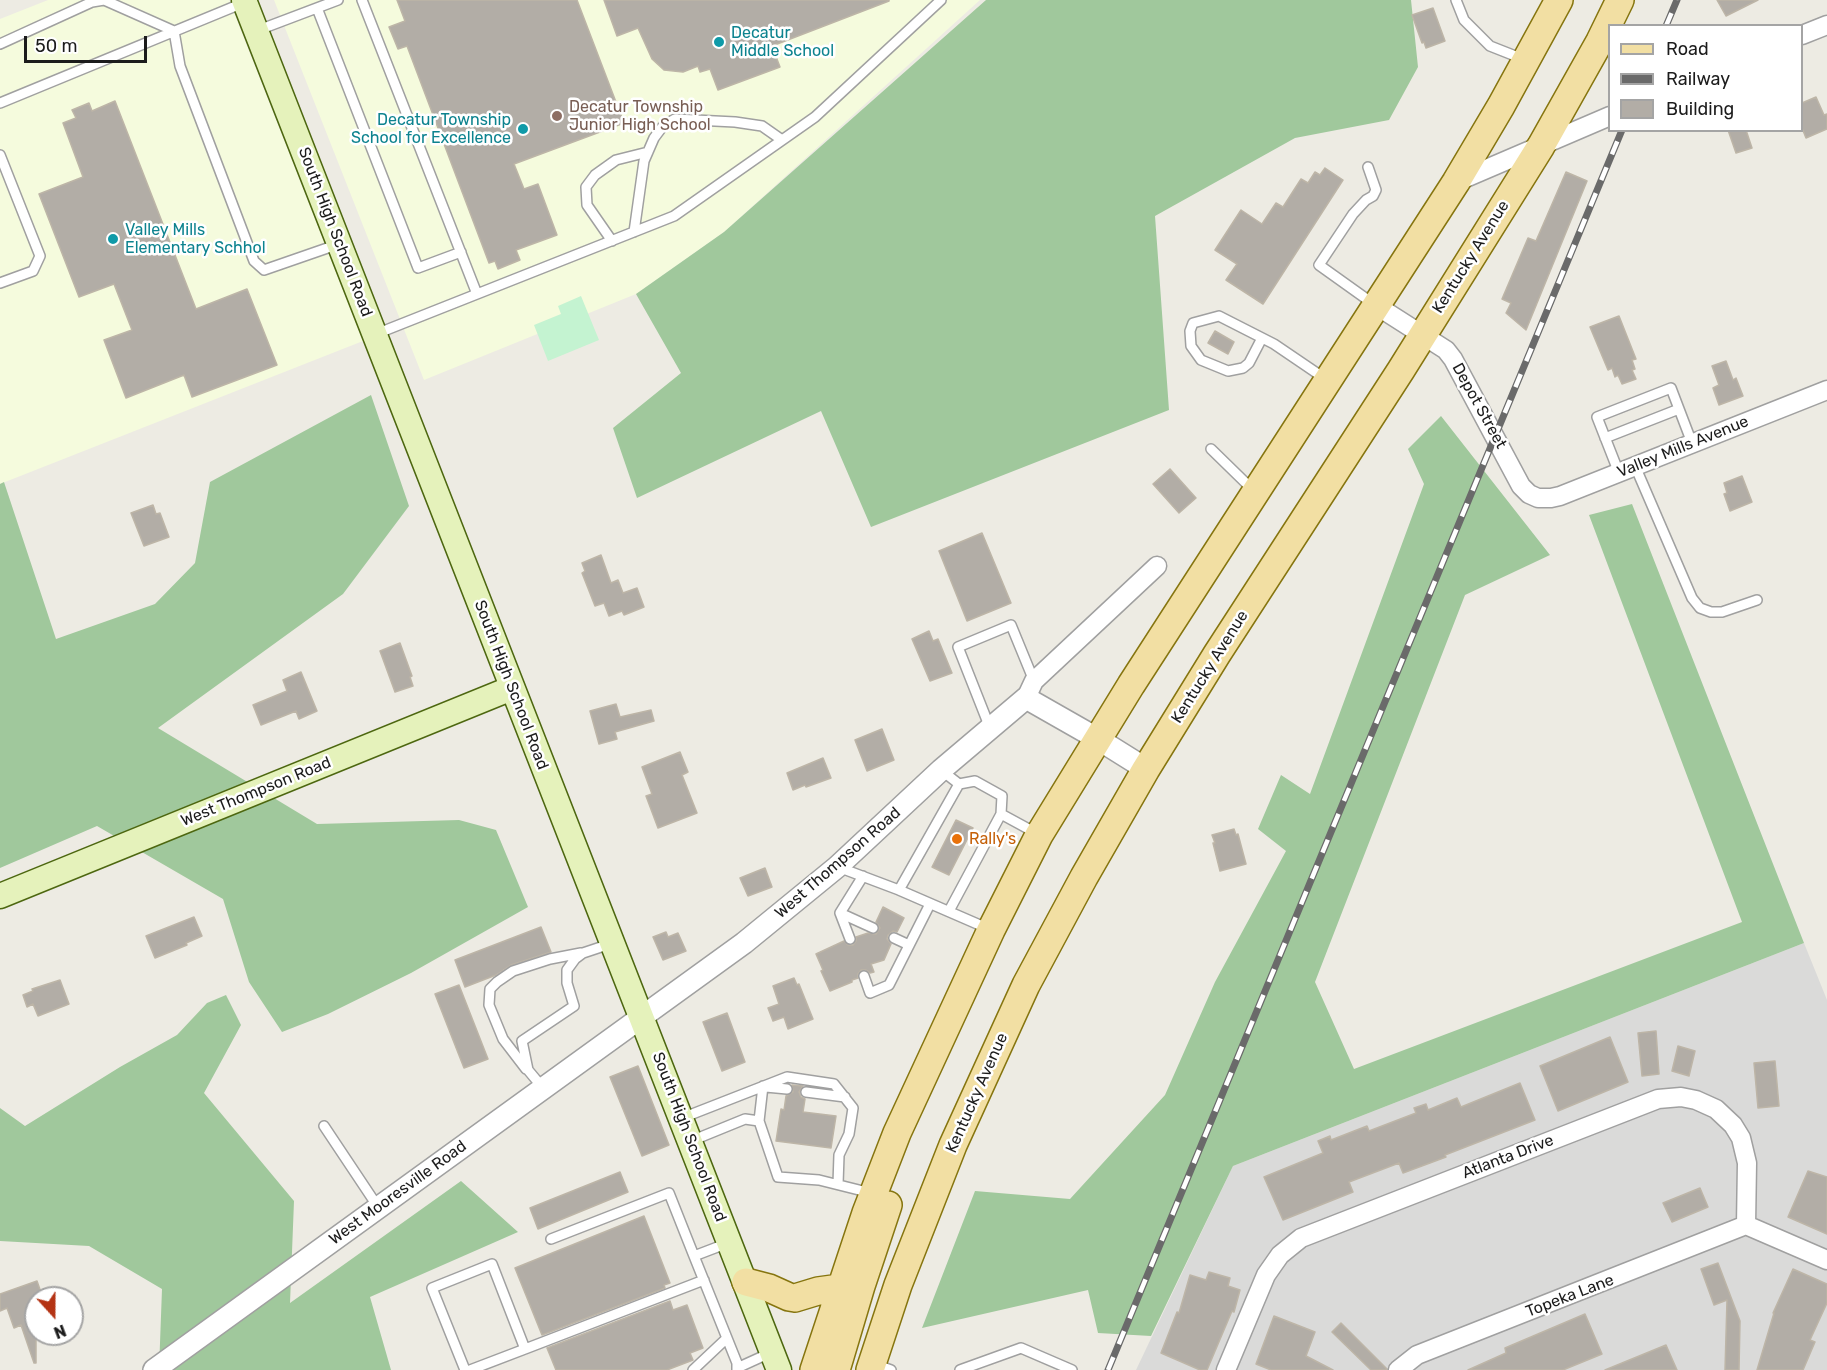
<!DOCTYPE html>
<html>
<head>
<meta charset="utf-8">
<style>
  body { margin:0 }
  #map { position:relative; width:1827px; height:1370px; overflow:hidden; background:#edebe3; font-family:Rubik,sans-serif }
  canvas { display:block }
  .legend { position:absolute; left:1608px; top:24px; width:195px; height:108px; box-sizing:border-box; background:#fff; border:2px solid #a4a4a4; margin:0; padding:8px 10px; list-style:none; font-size:18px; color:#1c1c1c }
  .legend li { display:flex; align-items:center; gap:12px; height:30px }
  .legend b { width:30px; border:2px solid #a4a4a4 }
  .north { position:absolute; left:24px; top:1286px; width:60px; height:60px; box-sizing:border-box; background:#fff; border:2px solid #a4a4a4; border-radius:50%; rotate:159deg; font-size:16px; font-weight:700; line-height:24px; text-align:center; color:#1c1c1c }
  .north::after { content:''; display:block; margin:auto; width:21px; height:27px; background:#b43314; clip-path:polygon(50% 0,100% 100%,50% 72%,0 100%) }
  .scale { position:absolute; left:24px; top:36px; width:123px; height:27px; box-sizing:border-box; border:3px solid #1c1c1c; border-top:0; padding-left:8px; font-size:18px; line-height:21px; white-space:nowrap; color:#1c1c1c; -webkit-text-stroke:4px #fff; paint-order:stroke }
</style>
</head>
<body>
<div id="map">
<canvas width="1827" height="1370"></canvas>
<ul class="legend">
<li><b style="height:8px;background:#f2dfa3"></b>Road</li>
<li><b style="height:8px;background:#6a6a6a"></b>Railway</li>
<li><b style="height:16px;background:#b2ada6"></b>Building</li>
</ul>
<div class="north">N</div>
<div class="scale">50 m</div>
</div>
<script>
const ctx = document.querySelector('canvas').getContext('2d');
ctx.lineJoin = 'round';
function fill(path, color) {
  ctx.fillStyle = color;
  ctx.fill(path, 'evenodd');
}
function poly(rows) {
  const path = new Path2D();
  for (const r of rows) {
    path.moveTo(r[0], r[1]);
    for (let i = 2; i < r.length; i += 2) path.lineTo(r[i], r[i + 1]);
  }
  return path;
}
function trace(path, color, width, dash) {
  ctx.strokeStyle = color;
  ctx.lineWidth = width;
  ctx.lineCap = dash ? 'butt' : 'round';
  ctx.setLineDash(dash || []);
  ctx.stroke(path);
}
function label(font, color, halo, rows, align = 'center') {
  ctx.font = font + ' Rubik,sans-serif';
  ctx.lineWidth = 5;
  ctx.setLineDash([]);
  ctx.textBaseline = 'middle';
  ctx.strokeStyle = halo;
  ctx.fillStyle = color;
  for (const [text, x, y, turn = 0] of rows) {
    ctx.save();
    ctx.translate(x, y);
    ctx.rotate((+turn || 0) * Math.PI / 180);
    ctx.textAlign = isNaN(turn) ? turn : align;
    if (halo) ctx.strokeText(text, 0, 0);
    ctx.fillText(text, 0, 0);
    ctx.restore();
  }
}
const residential = poly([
  [1804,943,1827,1000,1827,1370,1136,1370,1233,1166]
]);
const education = poly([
  [48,0,229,0,363,341,0,484,0,19],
  [274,0,980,0,724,232,636,294,424,380]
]);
const forest = poly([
  [986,0,1411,0,1418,67,1389,120,1295,138,1155,216,1169,410,871,527,821,411,637,498,613,428,681,373,636,294,724,232],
  [371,395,409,506,343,594,158,728,317,824,459,820,496,830,528,907,411,973,328,1014,282,1032,249,982,223,899,97,826,0,868,0,484,4,482,56,639,155,604,195,563,210,482],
  [1441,416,1550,555,1465,595,1315,982,1354,1069,1742,922,1589,515,1632,504,1804,943,1233,1166,1151,1336,1098,1333,1088,1290,922,1328,975,1191,1070,1199,1165,1095,1215,982,1286,851,1258,829,1281,775,1310,794,1424,484,1408,449],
  [226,995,241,1025,204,1093,294,1201,290,1303,461,1181,518,1232,370,1297,391,1370,159,1370,162,1289,89,1246,0,1241,0,1108,25,1126,120,1067,177,1035,207,1003]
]);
const park = poly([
  [581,296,599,340,548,361,534,325,561,314,558,306]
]);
const building = poly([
  [397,0,577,0,624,123,514,164,524,189,538,184,557,235,516,250,520,260,498,269,495,261,489,263,407,46,398,49,389,27,405,21,397,0],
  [604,0,889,0,889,1,772,46,780,67,718,90,710,69,700,72,698,66,683,72,664,70,652,59,638,28,617,36,604,0],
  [1717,0,1758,0,1726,16,1717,0],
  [1433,8,1445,41,1426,48,1424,42,1422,43,1412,15,1433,8],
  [1816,97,1824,115,1827,114,1827,129,1806,138,1802,128,1802,103,1816,97],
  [115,101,196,309,247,289,277,365,192,397,184,375,126,398,104,340,132,330,114,284,79,297,39,194,83,177,63,123,76,118,72,110,89,103,92,111,115,101],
  [1728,130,1746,130,1752,148,1736,153,1728,130],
  [1325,168,1343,180,1263,304,1226,280,1237,264,1215,250,1241,210,1262,224,1276,203,1283,207,1301,179,1308,183,1315,172,1320,175,1325,168],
  [1566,172,1587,181,1526,330,1506,313,1511,303,1502,299,1528,238,1536,241,1566,172],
  [1619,316,1636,359,1632,360,1635,369,1632,370,1636,379,1622,384,1618,375,1615,377,1612,368,1608,370,1590,327,1619,316],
  [1215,331,1234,342,1228,354,1208,343,1215,331],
  [1726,361,1733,380,1736,378,1743,396,1719,405,1713,388,1719,385,1712,366,1726,361],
  [1170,469,1196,498,1179,513,1153,484,1170,469],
  [1742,476,1752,502,1730,511,1724,494,1727,493,1724,483,1742,476],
  [153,505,156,514,160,513,169,537,144,546,131,513,153,505],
  [982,533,1011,603,967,621,939,551,982,533],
  [601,555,611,583,618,580,623,593,637,588,644,607,624,615,622,611,609,616,604,603,595,606,582,573,585,571,582,563,601,555],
  [929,631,933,641,938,639,952,673,930,681,912,639,929,631],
  [400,643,412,676,410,677,413,686,395,692,380,651,400,643],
  [301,672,317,711,299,719,296,711,261,725,253,705,287,691,283,680,301,672],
  [616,704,620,717,651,710,654,721,615,732,617,739,599,744,590,711,616,704],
  [882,729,894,760,867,771,855,740,882,729],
  [680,752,688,772,682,775,697,813,658,828,646,796,652,794,642,767,680,752],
  [823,758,831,778,806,787,805,785,793,790,787,773,823,758],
  [956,820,973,828,949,875,932,867,956,820],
  [1234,829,1236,835,1238,834,1246,864,1220,871,1213,843,1215,843,1212,835,1234,829],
  [765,868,772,887,748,896,740,878,765,868],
  [883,907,904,918,897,932,893,931,888,935,887,939,891,944,884,960,871,964,874,972,870,973,866,970,861,970,858,974,858,978,852,980,852,982,830,991,821,971,823,970,816,954,844,941,848,945,853,945,856,941,856,937,868,933,876,934,880,928,876,922,883,907],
  [194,917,202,936,186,943,187,945,155,958,146,936,194,917],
  [541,927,551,952,511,965,496,975,465,987,455,960,541,927],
  [666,932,668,937,678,933,686,951,663,960,653,937,666,932],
  [794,978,797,985,799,984,813,1019,788,1029,784,1017,773,1021,768,1008,779,1004,773,986,794,978],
  [60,980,69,1004,38,1016,33,1004,27,1007,23,995,33,991,32,989,60,980],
  [459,985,488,1059,464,1068,435,994,459,985],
  [727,1013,745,1062,722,1071,703,1022,727,1013],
  [1656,1031,1659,1074,1642,1076,1638,1033,1656,1031],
  [1610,1037,1628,1082,1558,1111,1540,1066,1610,1037],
  [1678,1046,1695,1051,1689,1076,1672,1071,1678,1046],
  [1775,1061,1779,1106,1758,1108,1754,1063,1775,1061],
  [638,1066,669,1145,642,1156,610,1077,638,1066],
  [1520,1083,1535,1120,1445,1155,1446,1157,1403,1173,1399,1163,1349,1182,1353,1192,1283,1220,1264,1177,1323,1153,1318,1141,1330,1136,1331,1140,1367,1126,1369,1131,1416,1113,1414,1108,1426,1104,1428,1110,1457,1098,1461,1107,1520,1083],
  [792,1085,803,1086,799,1092,801,1097,805,1099,803,1112,836,1116,831,1148,776,1141,781,1109,784,1110,786,1096,793,1092,792,1085],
  [1808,1171,1827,1177,1827,1234,1788,1217,1808,1171],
  [620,1172,628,1192,538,1229,530,1208,620,1172],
  [1700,1188,1708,1207,1672,1222,1663,1203,1700,1188],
  [644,1216,670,1283,664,1285,665,1288,542,1335,515,1268,644,1216],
  [1718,1263,1740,1321,1739,1370,1725,1370,1727,1300,1714,1305,1701,1269,1718,1263],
  [1793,1269,1827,1284,1827,1303,1810,1340,1815,1342,1803,1370,1757,1370,1774,1313,1773,1313,1793,1269],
  [1209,1272,1230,1278,1228,1286,1240,1290,1234,1312,1232,1311,1207,1370,1200,1370,1161,1353,1177,1312,1179,1313,1190,1275,1206,1280,1209,1272],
  [37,1281,43,1298,36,1298,36,1363,34,1363,21,1325,14,1328,7,1308,0,1311,0,1294,37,1281],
  [670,1301,673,1310,687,1305,703,1348,690,1353,693,1360,667,1370,556,1370,547,1348,670,1301],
  [1585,1314,1602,1354,1563,1370,1468,1370,1506,1353,1505,1348,1585,1314],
  [1274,1316,1315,1332,1306,1356,1333,1370,1271,1370,1256,1364,1274,1316],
  [1341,1323,1387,1369,1387,1370,1371,1370,1332,1332,1341,1323],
  [1666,1345,1677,1370,1605,1370,1666,1345]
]);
const service = poly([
  [362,0,477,294],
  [1456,0,1464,20,1490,46,1523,59],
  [317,8,418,268,461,252],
  [174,31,180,66,254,261,264,270,339,244],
  [256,31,338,0],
  [0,44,92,2,104,0,174,31],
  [0,103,243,3],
  [0,155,40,256,33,271,0,283],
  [1368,167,1376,190,1373,196,1366,200,1353,214,1319,265,1375,305],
  [634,232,644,161,654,138,663,126,675,119,735,122,762,126,782,140],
  [612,241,587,205,586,187,595,175,616,160,648,152],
  [376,334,674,216,815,117,941,0],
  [1262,338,1249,363,1243,368,1228,371,1201,360,1191,346,1190,331,1193,323,1219,316,1274,344,1327,380],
  [1605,438,1679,409],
  [1211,449,1254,491],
  [1635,466,1692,598,1700,608,1711,612,1722,612,1757,600],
  [1619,473,1597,417,1671,388,1692,443],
  [990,728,958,647,1011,625,1034,681],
  [941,770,959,784,975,781,1002,796,1001,814,949,911],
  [1001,814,1036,833],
  [838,867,899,890,989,929],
  [899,890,959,784],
  [840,913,873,928],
  [894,938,909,945],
  [850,939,840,913,863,876],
  [864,976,870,993,889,985,930,904],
  [526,1069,503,1039,489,1005,490,989,497,982,513,971,550,959,581,953],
  [763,1086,759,1121,778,1177,819,1180,871,1193],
  [766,1087,787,1089],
  [543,1088,528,1070,522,1041,574,1006,567,983,567,970,575,959,583,953,610,944],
  [806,1092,845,1097],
  [682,1118,787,1077,834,1084,853,1108,849,1134,839,1155,838,1184],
  [324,1126,378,1207],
  [691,1141,745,1119,759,1121],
  [551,1239,669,1193,694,1256],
  [728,1243,694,1256,737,1363,737,1370],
  [874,1364,891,1370],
  [737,1368,770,1353],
  [465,1370,432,1288,492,1264,525,1349,704,1280],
  [470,1370,525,1349],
  [693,1370,727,1338],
  [960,1370,1021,1348,1072,1370]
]);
const minor = poly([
  [1802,35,1827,25],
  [1456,182,1610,116],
  [1377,306,1446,350,1453,359,1521,486,1529,494,1538,498,1551,498,1560,496,1827,390],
  [1026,698,1034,681,1157,566],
  [1746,1225,1827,1260],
  [1226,1370,1266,1275,1280,1255,1301,1238,1658,1099,1681,1097,1696,1100,1716,1109,1733,1125,1741,1138,1747,1163,1746,1225],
  [1398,1370,1417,1355,1746,1225]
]);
const tertiary = poly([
  [154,1370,744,943,837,867,941,770,1026,698,1098,739,1146,769]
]);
const secondary = poly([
  [244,0,779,1370],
  [0,896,512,688]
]);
const primary = poly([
  [746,1282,769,1288,789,1297,795,1298,818,1291,840,1288],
  [814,1370,866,1213,897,1133,991,930,1039,835,1131,685,1456,182,1501,106,1559,0],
  [836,1370,861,1286,888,1205],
  [870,1370,898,1285,953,1145,1026,985,1084,877,1146,769,1217,654,1401,370,1541,146,1600,41,1620,0]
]);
const rail = poly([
  [1666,26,1677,0],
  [1108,1370,1622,130]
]);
const markers = [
  [719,42,6,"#0f9aa8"],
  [557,116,6,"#8d6e63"],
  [523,129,6,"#0f9aa8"],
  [113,239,6,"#0f9aa8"],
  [957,839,6,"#e8710a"]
];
const cultureNames = [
  ["Decatur",731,33],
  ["Middle School",731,51],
  ["Decatur Township",511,120,"right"],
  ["School for Excellence",511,138,"right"],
  ["Valley Mills",125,230],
  ["Elementary Schhol",125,248]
];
const educationNames = [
  ["Decatur Township",569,107],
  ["Junior High School",569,125]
];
const streetNames = [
  ["South High School Road",335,232,69],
  ["Kentucky Avenue",1471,257,-58],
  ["Depot Street",1479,406,61],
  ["Valley Mills Avenue",1683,447,-22],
  ["Kentucky Avenue",1210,667,-58],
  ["South High School Road",511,685,69],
  ["West Thompson Road",256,792,-22],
  ["West Thompson Road",838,863,-41],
  ["Kentucky Avenue",977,1093,-66],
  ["South High School Road",689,1137,69],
  ["Atlanta Drive",1508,1157,-21],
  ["West Mooresville Road",398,1193,-36],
  ["Topeka Lane",1570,1296,-21]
];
const foodNames = [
  ["Rally's",969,839]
];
fill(residential, '#dadad9');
fill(education, '#f5fbdd');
fill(forest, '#a0c89c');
fill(park, '#c4f3d1');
fill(building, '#b2ada6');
trace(building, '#bdb5a7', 1.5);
trace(service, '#a0a0a0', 12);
trace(minor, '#a0a0a0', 21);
trace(tertiary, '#a0a0a0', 24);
trace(secondary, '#4d6710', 27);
trace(primary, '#86750f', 30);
trace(service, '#fff', 9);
trace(minor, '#fff', 18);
trace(tertiary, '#fff', 21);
trace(secondary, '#e5f2bb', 24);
trace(primary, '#f2dfa3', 27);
trace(rail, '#6a6a6a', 7);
trace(rail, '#fff', 4.5, [14]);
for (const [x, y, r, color] of markers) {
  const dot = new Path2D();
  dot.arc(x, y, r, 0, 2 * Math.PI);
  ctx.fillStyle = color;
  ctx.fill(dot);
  trace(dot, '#fff', 2);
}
label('16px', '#0d838f', '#fff', cultureNames, 'left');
label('16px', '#785e54', '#fff', educationNames, 'left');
label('16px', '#1c1c1c', '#fff', streetNames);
label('16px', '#c56008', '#fff', foodNames, 'left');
</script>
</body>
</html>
